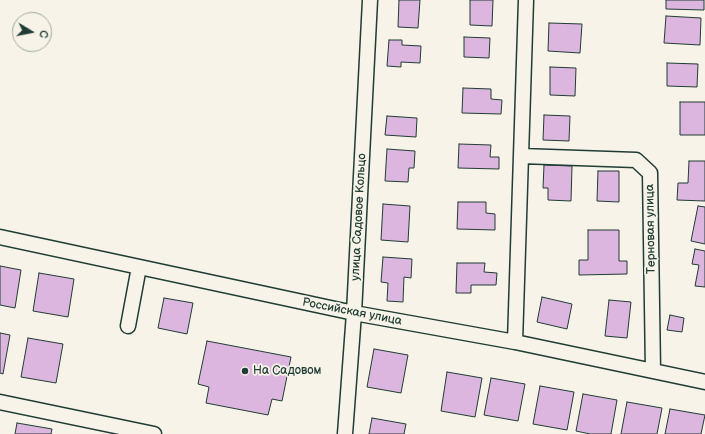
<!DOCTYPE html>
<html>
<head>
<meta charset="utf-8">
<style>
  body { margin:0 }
  #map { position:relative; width:705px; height:434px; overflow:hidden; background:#f7f3e8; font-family:"Balsamiq Sans",sans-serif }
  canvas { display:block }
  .north { position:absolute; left:12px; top:12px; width:40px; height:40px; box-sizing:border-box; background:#f7f3e8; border:1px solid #a1aaa0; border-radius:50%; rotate:100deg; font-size:11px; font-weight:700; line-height:16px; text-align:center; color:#1f3d34 }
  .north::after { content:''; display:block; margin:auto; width:14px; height:18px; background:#1f3d34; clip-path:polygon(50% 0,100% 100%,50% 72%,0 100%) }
</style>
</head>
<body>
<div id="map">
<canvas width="705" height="434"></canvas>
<div class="north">С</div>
</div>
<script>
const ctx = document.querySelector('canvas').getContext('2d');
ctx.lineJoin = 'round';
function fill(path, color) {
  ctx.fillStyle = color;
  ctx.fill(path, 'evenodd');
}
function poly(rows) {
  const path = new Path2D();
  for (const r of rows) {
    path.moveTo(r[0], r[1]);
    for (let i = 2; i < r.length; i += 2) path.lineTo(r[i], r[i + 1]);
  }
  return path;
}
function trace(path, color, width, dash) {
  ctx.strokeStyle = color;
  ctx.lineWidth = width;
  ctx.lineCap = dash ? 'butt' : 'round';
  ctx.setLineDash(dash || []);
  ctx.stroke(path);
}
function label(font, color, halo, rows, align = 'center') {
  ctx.font = font + ' "Balsamiq Sans",sans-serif';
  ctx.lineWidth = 3.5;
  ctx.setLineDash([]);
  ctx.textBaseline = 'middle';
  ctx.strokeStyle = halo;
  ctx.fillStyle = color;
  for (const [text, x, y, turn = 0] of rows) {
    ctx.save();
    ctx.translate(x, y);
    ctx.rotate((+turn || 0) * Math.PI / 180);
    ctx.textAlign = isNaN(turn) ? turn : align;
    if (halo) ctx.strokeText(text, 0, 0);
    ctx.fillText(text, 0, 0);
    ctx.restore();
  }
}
const building = poly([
  [399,0,420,0,418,28,398,27,399,0],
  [470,0,493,0,492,26,470,25,470,0],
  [666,0,704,0,704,10,666,9,666,0],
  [666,16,701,18,700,45,664,43,666,16],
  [549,23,582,24,580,53,548,51,549,23],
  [464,37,490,38,489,58,464,57,464,37],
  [389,40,402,40,402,45,421,46,420,63,401,62,401,67,387,66,389,40],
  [667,63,698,64,697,87,667,86,667,63],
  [550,67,576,68,575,96,550,95,550,67],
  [463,88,491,89,491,99,502,100,501,114,462,113,463,88],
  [680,102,705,102,705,135,680,135,680,102],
  [544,115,570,116,569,141,543,140,544,115],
  [387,116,417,118,416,137,385,135,387,116],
  [459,144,491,145,490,157,499,157,499,169,458,168,459,144],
  [387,149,415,151,414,168,409,168,408,182,385,181,387,149],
  [689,161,705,161,705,201,677,200,678,183,688,183,689,161],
  [544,165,572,166,571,201,548,200,548,188,543,188,544,165],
  [598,171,619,171,619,202,597,201,598,171],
  [458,202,486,202,486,213,495,214,495,230,457,229,458,202],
  [383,204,410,206,408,242,381,240,383,204],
  [698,206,705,207,705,244,691,241,698,206],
  [588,230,619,230,619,261,627,261,627,274,579,275,579,260,588,260,588,230],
  [695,249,705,251,705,287,695,286,699,265,692,264,695,249],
  [383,257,412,259,411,278,404,277,403,302,387,301,388,283,381,282,383,257],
  [457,263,485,263,484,272,497,273,496,285,471,285,471,293,456,293,457,263],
  [0,266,21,270,15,308,0,305,0,266],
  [39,273,74,279,68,317,33,311,39,273],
  [542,297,572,304,567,329,537,322,542,297],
  [164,298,193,303,187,334,158,328,164,298],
  [609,300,631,302,627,338,605,336,609,300],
  [670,315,684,318,682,332,667,330,670,315],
  [0,333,10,335,3,374,0,373,0,333],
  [28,338,63,344,56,383,21,377,28,338],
  [207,341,291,357,282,401,272,399,268,415,206,403,209,387,198,384,207,341],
  [374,349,408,355,401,393,367,387,374,349],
  [447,372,482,378,475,417,441,411,447,372],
  [491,378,525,384,518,421,484,415,491,378],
  [540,386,574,392,567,430,533,424,540,386],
  [583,394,617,400,611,434,590,434,576,431,583,394],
  [627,402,662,408,657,434,621,434,627,402],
  [670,409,705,415,701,434,665,434,670,409],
  [372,418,406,424,404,434,369,434,372,418],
  [17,423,52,429,51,434,15,434,17,423]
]);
const minor = poly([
  [521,156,636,160,650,173,653,371],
  [0,237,354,313,515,342,705,382],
  [128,326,139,267],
  [515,342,526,0],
  [0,402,154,434],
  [345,434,354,313,370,0]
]);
const markers = [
  [245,371,4,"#1f3d34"]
];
const streetNames = [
  ["улица Садовое Кольцо",359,217,-87],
  ["Терновая улица",651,229,-91],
  ["Российская улица",352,312,11]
];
const poiNames = [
  ["На Садовом",253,371]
];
fill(building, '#dcb6df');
trace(building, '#1f3d34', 1);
trace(minor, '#1f3d34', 17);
trace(minor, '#f7f3e8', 14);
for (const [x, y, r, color] of markers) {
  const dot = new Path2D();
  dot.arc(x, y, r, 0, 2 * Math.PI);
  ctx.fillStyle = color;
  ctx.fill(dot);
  trace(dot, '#f7f3e8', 1.5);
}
label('12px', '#1f3d34', '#f7f3e8', streetNames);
label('12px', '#1f3d34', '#f7f3e8', poiNames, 'left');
</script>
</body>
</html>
